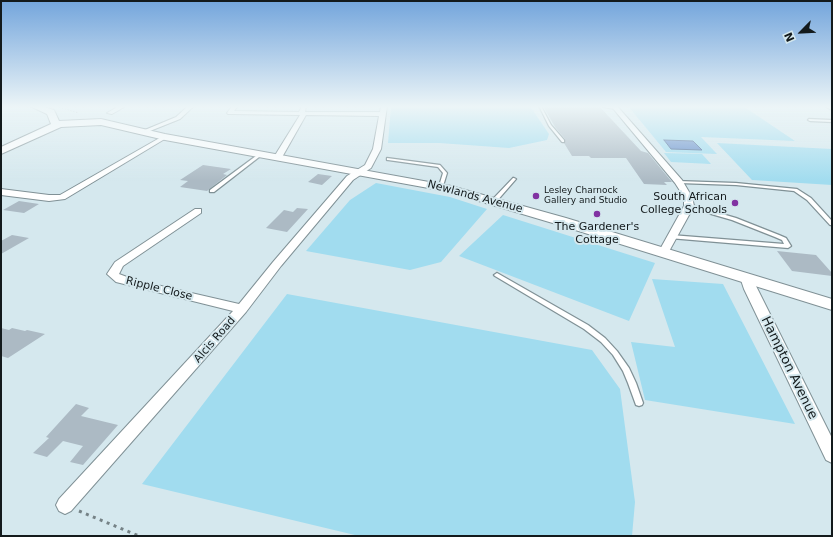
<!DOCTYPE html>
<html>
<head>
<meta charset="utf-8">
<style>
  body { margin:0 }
  #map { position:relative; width:833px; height:537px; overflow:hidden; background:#d5e8ee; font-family:"DejaVu Sans",sans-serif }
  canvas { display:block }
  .frame { position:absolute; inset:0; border:2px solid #131a1c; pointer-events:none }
  .north { position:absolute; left:781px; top:12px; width:40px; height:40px; -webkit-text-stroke:3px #d5e8ee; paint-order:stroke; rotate:246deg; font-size:11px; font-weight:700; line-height:16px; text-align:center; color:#131a1c }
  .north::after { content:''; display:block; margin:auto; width:14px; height:18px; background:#131a1c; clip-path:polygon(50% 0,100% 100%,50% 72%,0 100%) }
</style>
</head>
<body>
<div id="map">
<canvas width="833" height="537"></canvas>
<div class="frame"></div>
<div class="north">N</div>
</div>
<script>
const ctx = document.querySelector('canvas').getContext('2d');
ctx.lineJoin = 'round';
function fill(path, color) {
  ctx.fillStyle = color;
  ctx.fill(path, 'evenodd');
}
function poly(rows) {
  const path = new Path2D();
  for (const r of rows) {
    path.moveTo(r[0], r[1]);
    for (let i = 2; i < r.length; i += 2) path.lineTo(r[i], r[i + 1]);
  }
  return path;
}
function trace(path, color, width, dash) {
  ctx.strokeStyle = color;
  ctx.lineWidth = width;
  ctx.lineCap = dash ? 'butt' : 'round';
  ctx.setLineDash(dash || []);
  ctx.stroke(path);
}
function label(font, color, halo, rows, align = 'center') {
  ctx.font = font + ' "DejaVu Sans",sans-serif';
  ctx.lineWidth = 4;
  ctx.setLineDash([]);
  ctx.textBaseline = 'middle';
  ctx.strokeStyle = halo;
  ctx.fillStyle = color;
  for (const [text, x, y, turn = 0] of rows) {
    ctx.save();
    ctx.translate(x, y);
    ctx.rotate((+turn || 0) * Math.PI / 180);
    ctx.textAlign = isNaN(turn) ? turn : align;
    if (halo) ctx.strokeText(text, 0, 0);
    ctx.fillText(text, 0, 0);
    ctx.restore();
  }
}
const green = poly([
  [391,106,530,106,549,134,547,140,509,148,439,143,388,143],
  [628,106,743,106,795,141,701,137,717,154,666,152],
  [717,143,832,149,832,185,752,180],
  [664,153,702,154,711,164,671,162],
  [376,183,450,197,487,209,441,262,410,270,306,251,350,200],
  [503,215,655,263,629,321,459,256],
  [652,279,723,284,795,424,645,400,631,342,675,347],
  [287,294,592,350,620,389,635,502,632,536,359,536,142,484]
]);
const water = poly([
  [664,140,693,141,702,150,671,149,664,140]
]);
const building = poly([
  [543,106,599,106,641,151,648,153,672,182,664,182,667,185,644,184,626,158,591,158,589,156,572,156,564,143,565,139,555,127],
  [203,165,231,169,223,174,227,175,207,191,180,187,188,181,180,180],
  [318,174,332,176,322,185,308,182],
  [19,201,39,204,24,213,3,210],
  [297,208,308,209,287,232,266,228,284,210,293,212],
  [12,235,29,238,1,254,1,241],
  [777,251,816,255,832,273,832,276,792,271],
  [1,328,9,330,12,328,25,331,27,330,45,334,8,358,1,356],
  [76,404,89,408,81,416,118,425,83,465,70,462,83,446,63,441,47,457,33,453,49,438,46,437]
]);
const pathFar1 = poly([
  [59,107,79,113]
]);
const path = poly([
  [79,511,139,536]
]);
const lane = poly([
  [539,106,541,106,551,125,564,140,564,142,562,142,549,126,539,106],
  [602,106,607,106,617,108,616,109,603,107,602,106],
  [809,119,832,120,832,122,810,121,808,120,809,119],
  [260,153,263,154,214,192,210,192,210,190,260,153],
  [387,158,440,165,447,173,443,186,441,187,439,186,443,173,438,167,388,160,387,160,387,158],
  [513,178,514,178,516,179,496,202,492,202,492,200,513,178],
  [678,181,736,183,797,189,811,198,832,221,832,225,830,225,807,200,794,191,736,185,679,183,677,182,678,181],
  [687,205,691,205,736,218,779,235,786,238,791,246,788,248,669,238,668,237,669,236,671,235,784,244,782,240,775,237,732,220,687,207,687,205],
  [497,273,588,325,605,338,617,351,629,368,636,383,643,403,642,405,639,406,636,405,628,383,623,371,613,355,601,342,584,329,495,276,494,275,497,273]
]);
const street = poly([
  [119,106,126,106,112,114,107,113,119,106],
  [188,106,194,106,180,119,145,133,140,132,176,117,188,106],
  [232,106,238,106,234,111,299,112,302,106,306,106,305,112,380,112,381,106,387,106,381,149,371,168,353,180,281,266,246,312,71,511,65,514,59,511,56,505,59,499,233,311,116,282,107,274,115,262,195,209,201,209,201,213,123,266,119,274,135,280,239,304,273,262,347,176,365,165,373,149,379,116,306,115,281,159,275,159,274,157,300,115,228,114,227,113,232,106],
  [611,106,617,106,682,180,692,197,694,206,667,255,663,256,658,253,684,206,684,197,675,183,611,106],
  [825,106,832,106,832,110,826,107,825,106],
  [163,136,168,137,65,199,49,201,1,195,1,189,49,195,60,195,163,136],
  [747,276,753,280,832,438,832,463,826,460,744,289,741,280,747,276]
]);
const secondary = poly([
  [30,106,41,106,54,110,59,121,101,119,165,134,451,186,566,218,832,299,832,310,556,224,445,191,165,140,101,125,61,127,1,154,1,147,51,124,47,114,30,106]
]);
const markers = [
  [536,196,4,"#8132a2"],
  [735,203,4,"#8132a2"],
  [597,214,4,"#8132a2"]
];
const farPoinames = [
  ["Lesley Charnock",544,191],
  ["Gallery and Studio",544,201]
];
const streetNames = [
  ["Newlands Avenue",475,197,15],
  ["Ripple Close",159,289,14],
  ["Alcis Road",215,340,-49]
];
const poiNames = [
  ["South African",727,197],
  ["College Schools",727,210],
  ["The Gardener's",597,227,"center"],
  ["Cottage",597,240,"center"]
];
const nearStreetnames = [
  ["Hampton Avenue",789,368,64]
];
fill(green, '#a1dcef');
fill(water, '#648ecb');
trace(water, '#4c6b96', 1);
fill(building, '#acbac4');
trace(lane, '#809196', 2.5);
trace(street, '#809196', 2);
trace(secondary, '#809196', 2);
trace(pathFar1, '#758286', 1, [1, 2]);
trace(path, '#758286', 3, [3, 4.5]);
fill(lane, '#fff');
fill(street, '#fff');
fill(secondary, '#fff');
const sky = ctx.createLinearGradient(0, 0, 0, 181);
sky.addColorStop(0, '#73a5dc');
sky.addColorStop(0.59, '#ecf5f7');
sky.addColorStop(1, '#ecf5f700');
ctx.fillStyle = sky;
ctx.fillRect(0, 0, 833, 181);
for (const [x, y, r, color] of markers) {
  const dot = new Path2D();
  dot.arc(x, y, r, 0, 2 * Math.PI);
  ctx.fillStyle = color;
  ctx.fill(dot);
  trace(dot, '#d5e8ee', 1.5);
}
label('9px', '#131a1c', '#d5e8ee', farPoinames, 'left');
label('11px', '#131a1c', '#d5e8ee', streetNames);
label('11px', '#131a1c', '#d5e8ee', poiNames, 'right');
label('13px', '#131a1c', '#d5e8ee', nearStreetnames);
</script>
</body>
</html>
